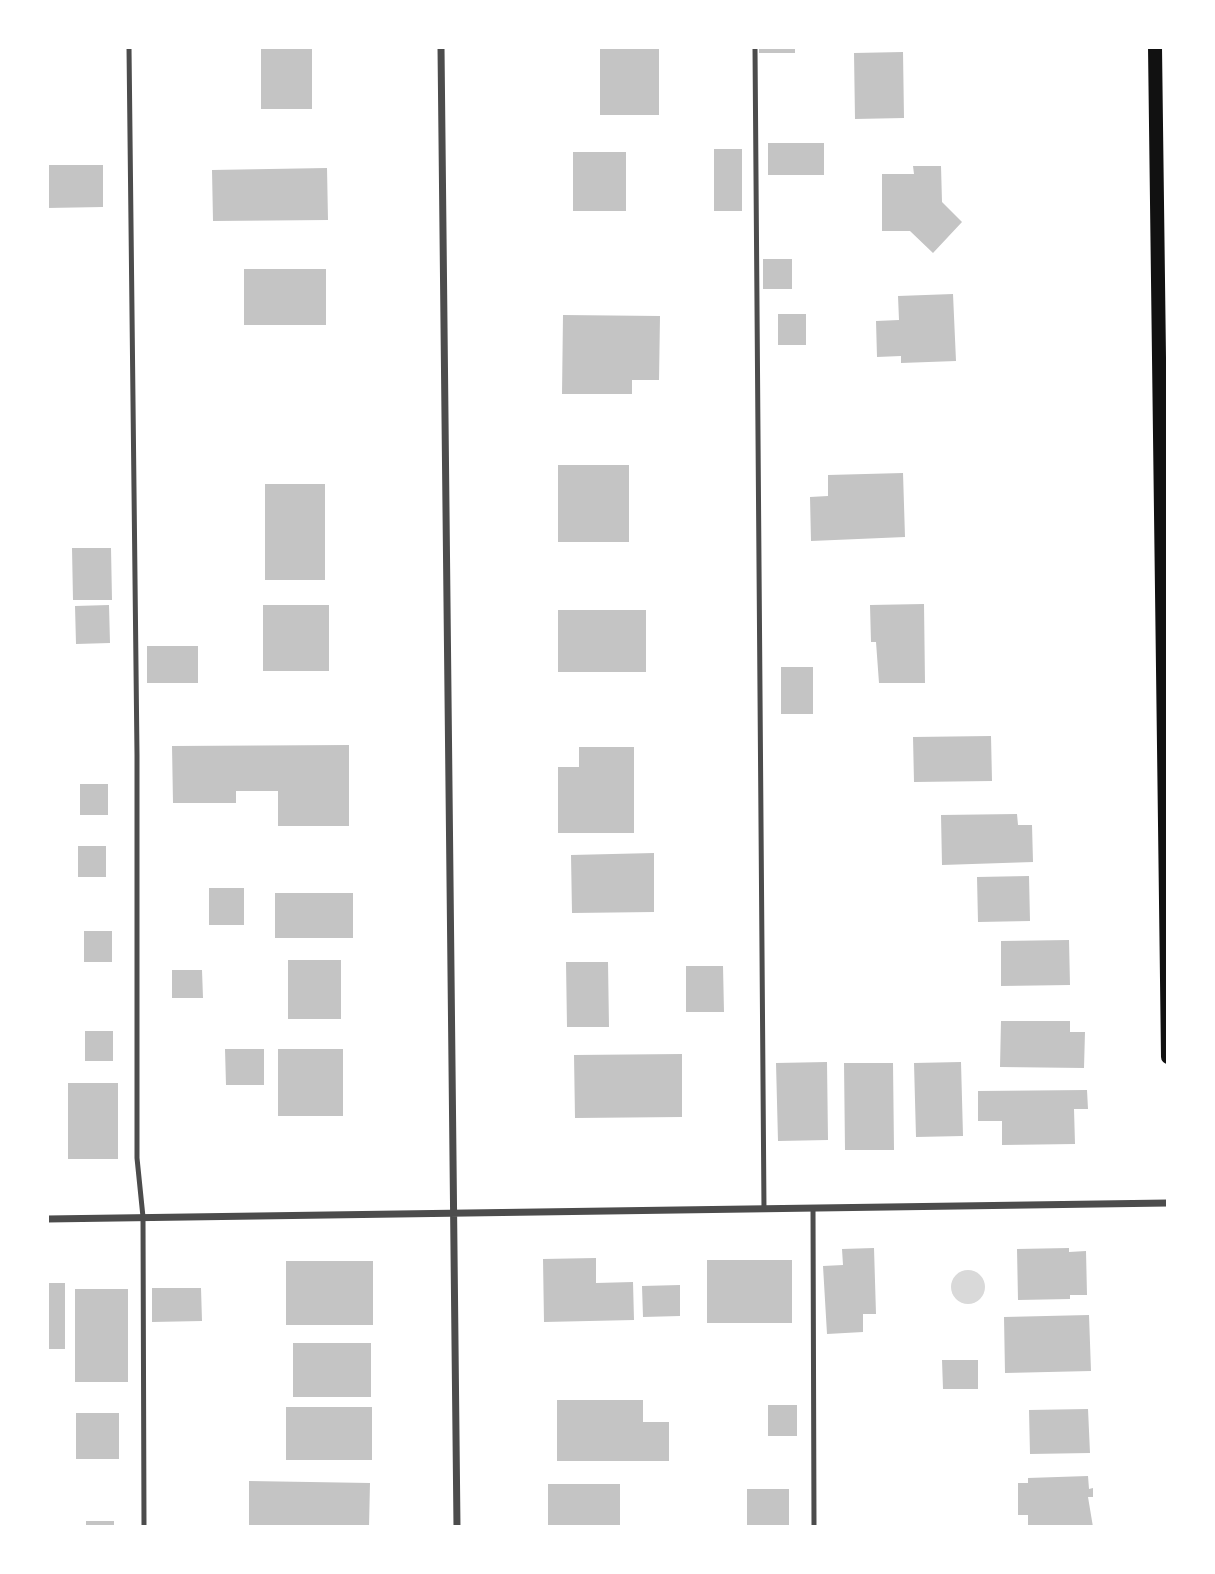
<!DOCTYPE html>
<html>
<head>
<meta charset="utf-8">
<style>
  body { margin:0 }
  #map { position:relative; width:1215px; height:1574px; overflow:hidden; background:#fff; font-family:"Fira Sans Condensed",sans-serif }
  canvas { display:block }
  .frame { position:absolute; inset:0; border:49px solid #fff; pointer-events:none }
</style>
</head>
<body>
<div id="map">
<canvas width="1215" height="1574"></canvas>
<div class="frame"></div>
</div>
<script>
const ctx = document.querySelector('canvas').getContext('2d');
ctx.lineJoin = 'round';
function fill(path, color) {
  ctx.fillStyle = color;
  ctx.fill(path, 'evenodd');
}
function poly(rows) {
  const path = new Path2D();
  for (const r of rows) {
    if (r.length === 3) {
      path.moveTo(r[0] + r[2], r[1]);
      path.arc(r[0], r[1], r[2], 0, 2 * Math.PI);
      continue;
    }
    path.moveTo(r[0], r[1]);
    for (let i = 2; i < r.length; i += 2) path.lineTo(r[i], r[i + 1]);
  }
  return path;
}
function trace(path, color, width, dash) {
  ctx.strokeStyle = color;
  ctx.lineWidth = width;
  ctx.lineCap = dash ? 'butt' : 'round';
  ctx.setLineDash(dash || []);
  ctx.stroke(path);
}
const water = poly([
  [968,1287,17]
]);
const building = poly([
  [261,47,312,47,312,109,261,109],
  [600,47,659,47,659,115,600,115],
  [759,47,795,47,795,53,759,53],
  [903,52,904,118,855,119,854,53],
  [768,143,824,143,824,175,768,175],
  [714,149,742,149,742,211,714,211],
  [573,152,626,152,626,211,573,211],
  [47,165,103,165,103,207,47,208],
  [913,166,941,166,942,202,962,222,933,253,910,231,882,231,882,174,914,174],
  [327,168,328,220,213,221,212,170],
  [763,259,792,259,792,289,763,289],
  [244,269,326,269,326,325,244,325],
  [953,294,956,361,901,363,901,356,877,357,876,321,899,320,898,296],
  [778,314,806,314,806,345,778,345],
  [563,315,660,316,659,380,632,380,632,394,562,394],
  [558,465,629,465,629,542,558,542],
  [903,473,905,537,811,541,810,497,828,496,828,475],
  [265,484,325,484,325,580,265,580],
  [72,548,111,548,112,600,73,600],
  [924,604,925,683,879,683,876,642,871,642,870,605],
  [109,605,110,643,76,644,75,606],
  [263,605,329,605,329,671,263,671],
  [558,610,646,610,646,672,558,672],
  [147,646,198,646,198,683,147,683],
  [781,667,813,667,813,714,781,714],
  [991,736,992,781,914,782,913,737],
  [349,745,349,826,278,826,278,791,236,791,236,803,173,803,172,746],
  [579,747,634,747,634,833,558,833,558,767,579,767],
  [80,784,108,784,108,815,80,815],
  [1017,814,1018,825,1032,825,1033,862,942,865,941,815],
  [78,846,106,846,106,877,78,877],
  [654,853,654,912,572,913,571,855],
  [1029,876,1030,921,978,922,977,877],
  [209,888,244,888,244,925,209,925],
  [275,893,353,893,353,938,275,938],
  [84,931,112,931,112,962,84,962],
  [1069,940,1070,985,1001,986,1001,941],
  [288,960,341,960,341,1019,288,1019],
  [566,962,608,962,609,1027,567,1027],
  [686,966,723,966,724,1012,686,1012],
  [172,970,202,970,203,998,172,998],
  [1001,1021,1070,1021,1070,1032,1085,1032,1084,1068,1000,1067],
  [85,1031,113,1031,113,1061,85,1061],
  [225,1049,264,1049,264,1085,226,1085],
  [278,1049,343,1049,343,1116,278,1116],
  [682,1054,682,1117,575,1118,574,1055],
  [827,1062,828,1140,778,1141,776,1063],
  [961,1062,963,1136,916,1137,914,1063],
  [844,1063,893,1063,894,1150,845,1150],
  [68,1083,118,1083,118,1159,68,1159],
  [1087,1090,1088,1109,1074,1109,1075,1144,1002,1145,1002,1121,978,1121,978,1091],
  [874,1248,876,1314,863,1314,863,1332,827,1334,823,1266,843,1265,842,1249],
  [1069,1248,1069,1252,1086,1251,1087,1295,1070,1295,1070,1299,1018,1300,1017,1249],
  [596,1258,596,1283,633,1282,634,1320,544,1322,543,1259],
  [707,1260,792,1260,792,1323,707,1323],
  [286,1261,373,1261,373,1325,286,1325],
  [47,1283,65,1283,65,1349,47,1349],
  [680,1285,680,1316,643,1317,642,1286],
  [152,1288,201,1288,202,1321,152,1322],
  [75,1289,128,1289,128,1382,75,1382],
  [1089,1315,1091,1371,1005,1373,1004,1317],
  [293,1343,371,1343,371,1397,293,1397],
  [942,1360,978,1360,978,1389,943,1389],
  [557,1400,643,1400,643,1422,669,1422,669,1461,557,1461],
  [768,1405,797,1405,797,1436,768,1436],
  [286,1407,372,1407,372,1460,286,1460],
  [1088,1409,1090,1453,1030,1454,1029,1410],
  [76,1413,119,1413,119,1459,76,1459],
  [1088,1476,1089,1489,1093,1488,1093,1497,1088,1497,1093,1527,1028,1527,1028,1515,1018,1515,1018,1483,1028,1483,1028,1478],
  [249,1481,370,1483,369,1527,249,1527],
  [548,1484,620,1484,620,1527,548,1527],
  [747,1489,789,1489,789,1527,747,1527],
  [86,1521,114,1521,114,1527,86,1527]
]);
const service = poly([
  [129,47,137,755,137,1158,143,1217,144,1527],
  [755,47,764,1209],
  [813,1208,814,1527]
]);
const minor = poly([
  [441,47,457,1527],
  [47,1219,1168,1203]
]);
const secondary = poly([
  [1155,47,1168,1057]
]);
fill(water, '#d9d9d9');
fill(building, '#c4c4c4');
trace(service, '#4c4c4c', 5);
trace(minor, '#4c4c4c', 7);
trace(secondary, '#111', 14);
</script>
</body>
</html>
